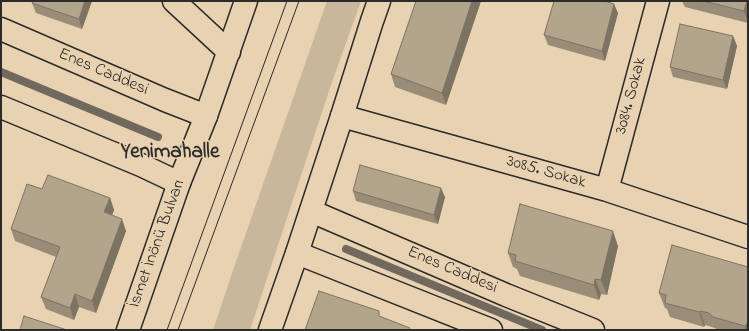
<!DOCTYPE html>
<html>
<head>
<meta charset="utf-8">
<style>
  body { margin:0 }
  #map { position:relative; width:749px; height:331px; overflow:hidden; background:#e8d2b1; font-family:"Indie Flower",sans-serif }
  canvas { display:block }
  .frame { position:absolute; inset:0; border:2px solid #2b2b2b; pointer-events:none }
</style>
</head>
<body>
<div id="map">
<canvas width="749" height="331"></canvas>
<div class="frame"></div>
</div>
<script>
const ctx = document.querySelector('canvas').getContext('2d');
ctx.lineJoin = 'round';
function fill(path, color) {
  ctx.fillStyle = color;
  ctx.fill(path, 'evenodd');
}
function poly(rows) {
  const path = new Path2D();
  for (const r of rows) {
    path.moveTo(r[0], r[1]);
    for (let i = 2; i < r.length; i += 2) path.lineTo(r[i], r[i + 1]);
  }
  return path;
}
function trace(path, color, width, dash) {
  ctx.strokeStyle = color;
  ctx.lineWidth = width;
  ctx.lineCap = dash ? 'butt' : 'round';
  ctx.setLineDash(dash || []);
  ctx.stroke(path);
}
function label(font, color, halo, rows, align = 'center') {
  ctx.font = font + ' "Indie Flower",sans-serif';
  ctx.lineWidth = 3;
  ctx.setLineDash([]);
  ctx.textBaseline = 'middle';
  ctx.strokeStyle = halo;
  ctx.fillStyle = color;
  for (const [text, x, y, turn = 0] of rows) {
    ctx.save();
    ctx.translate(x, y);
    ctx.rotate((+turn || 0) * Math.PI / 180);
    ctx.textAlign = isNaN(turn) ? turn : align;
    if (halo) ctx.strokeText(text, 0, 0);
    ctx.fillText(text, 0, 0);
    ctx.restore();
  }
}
const green = poly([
  [327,1,361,1,331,85,250,330,213,330,231,276]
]);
const stream = poly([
  [1,72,158,137],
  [346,249,542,330]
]);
const minor = poly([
  [174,1,229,52],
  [1,29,165,100,206,116],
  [1,107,141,165,179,183],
  [342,116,607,190,748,237],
  [607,190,658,1],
  [311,211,506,295,593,330],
  [297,253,491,330]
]);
const major = poly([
  [128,330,179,183,206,116,246,1],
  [270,330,297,253,342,116,372,21,379,1]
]);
const tram = poly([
  [167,330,287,1],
  [178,330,299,1]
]);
const wall = poly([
  [33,1,92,1,82,29,36,13,32,3],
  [416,1,481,1,446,105,395,87,391,74],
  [682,1,748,1,748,23,685,7],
  [618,13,605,61,548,45,544,35],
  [733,36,737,46,727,89,673,77,670,67],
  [42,189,110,198,114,210,112,216,126,231,96,313,79,307,74,320,46,309,41,297,56,257,15,241,11,229],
  [353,191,445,197,438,224,356,201],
  [672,245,748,330,717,330,715,328,705,325,704,327,670,317,667,309,665,308,659,293],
  [618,246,607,295,601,294,599,300,520,276,517,269,513,267,508,253]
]);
const shadedWall = poly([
  [85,1,92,1,82,29,79,19],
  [472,1,481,1,446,105,442,93],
  [747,1,748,1,748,22,744,11],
  [614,4,618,13,605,61,602,51],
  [733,36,737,46,727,89,723,80],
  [441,188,445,197,438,224,434,215],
  [110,198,114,210,108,225,104,212],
  [122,219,126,231,96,313,92,301],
  [613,231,618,246,607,295,601,280],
  [595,279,601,294,599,300,594,285],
  [75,294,79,307,74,320,70,308],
  [700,311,705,325,704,327,699,312],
  [748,322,748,330,746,330,745,326]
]);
const building = poly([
  [33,1,85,1,79,19,32,3,33,1],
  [416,1,472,1,442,93,391,74,416,1],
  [554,1,605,1,614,4,602,51,544,35,554,1],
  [703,1,747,1,744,11,703,1],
  [680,24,733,36,723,80,670,67,680,24],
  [360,165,441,188,434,215,353,191,360,165],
  [48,175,110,198,104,212,122,219,92,301,75,294,70,308,41,297,60,247,11,229,27,184,42,189,48,175],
  [520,204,613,231,601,280,595,279,594,285,515,261,516,255,508,253,520,204],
  [672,245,748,267,748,322,745,326,713,317,709,313,700,311,699,312,665,303,666,295,659,293,672,245],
  [319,291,379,311,379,316,410,328,409,330,305,330,319,291],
  [24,316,67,330,20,330,24,316]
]);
const streetNames = [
  ["Enes Caddesi",103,73,23],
  ["3084. Sokak",632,96,-75],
  ["3085. Sokak",546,173,16],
  ["İsmet İnönü Bulvarı",158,244,-70],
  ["Enes Caddesi",452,271,23]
];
const districtNames = [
  ["Yenimahalle",170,154]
];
fill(green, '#c9b79b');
trace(stream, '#71695d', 8);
trace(minor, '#2b2b2b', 25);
trace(major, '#2b2b2b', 25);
trace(minor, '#e8d2b1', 22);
trace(major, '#e8d2b1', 22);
trace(tram, '#2b2b2b', 1);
fill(wall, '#9a8d78');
fill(shadedWall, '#7d7362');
fill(building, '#b3a48c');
trace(building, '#7d7362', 1);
label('17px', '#2b2b2b', '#e8d2b1', streetNames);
label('bold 21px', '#2b2b2b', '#e8d2b1', districtNames);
</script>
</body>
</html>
